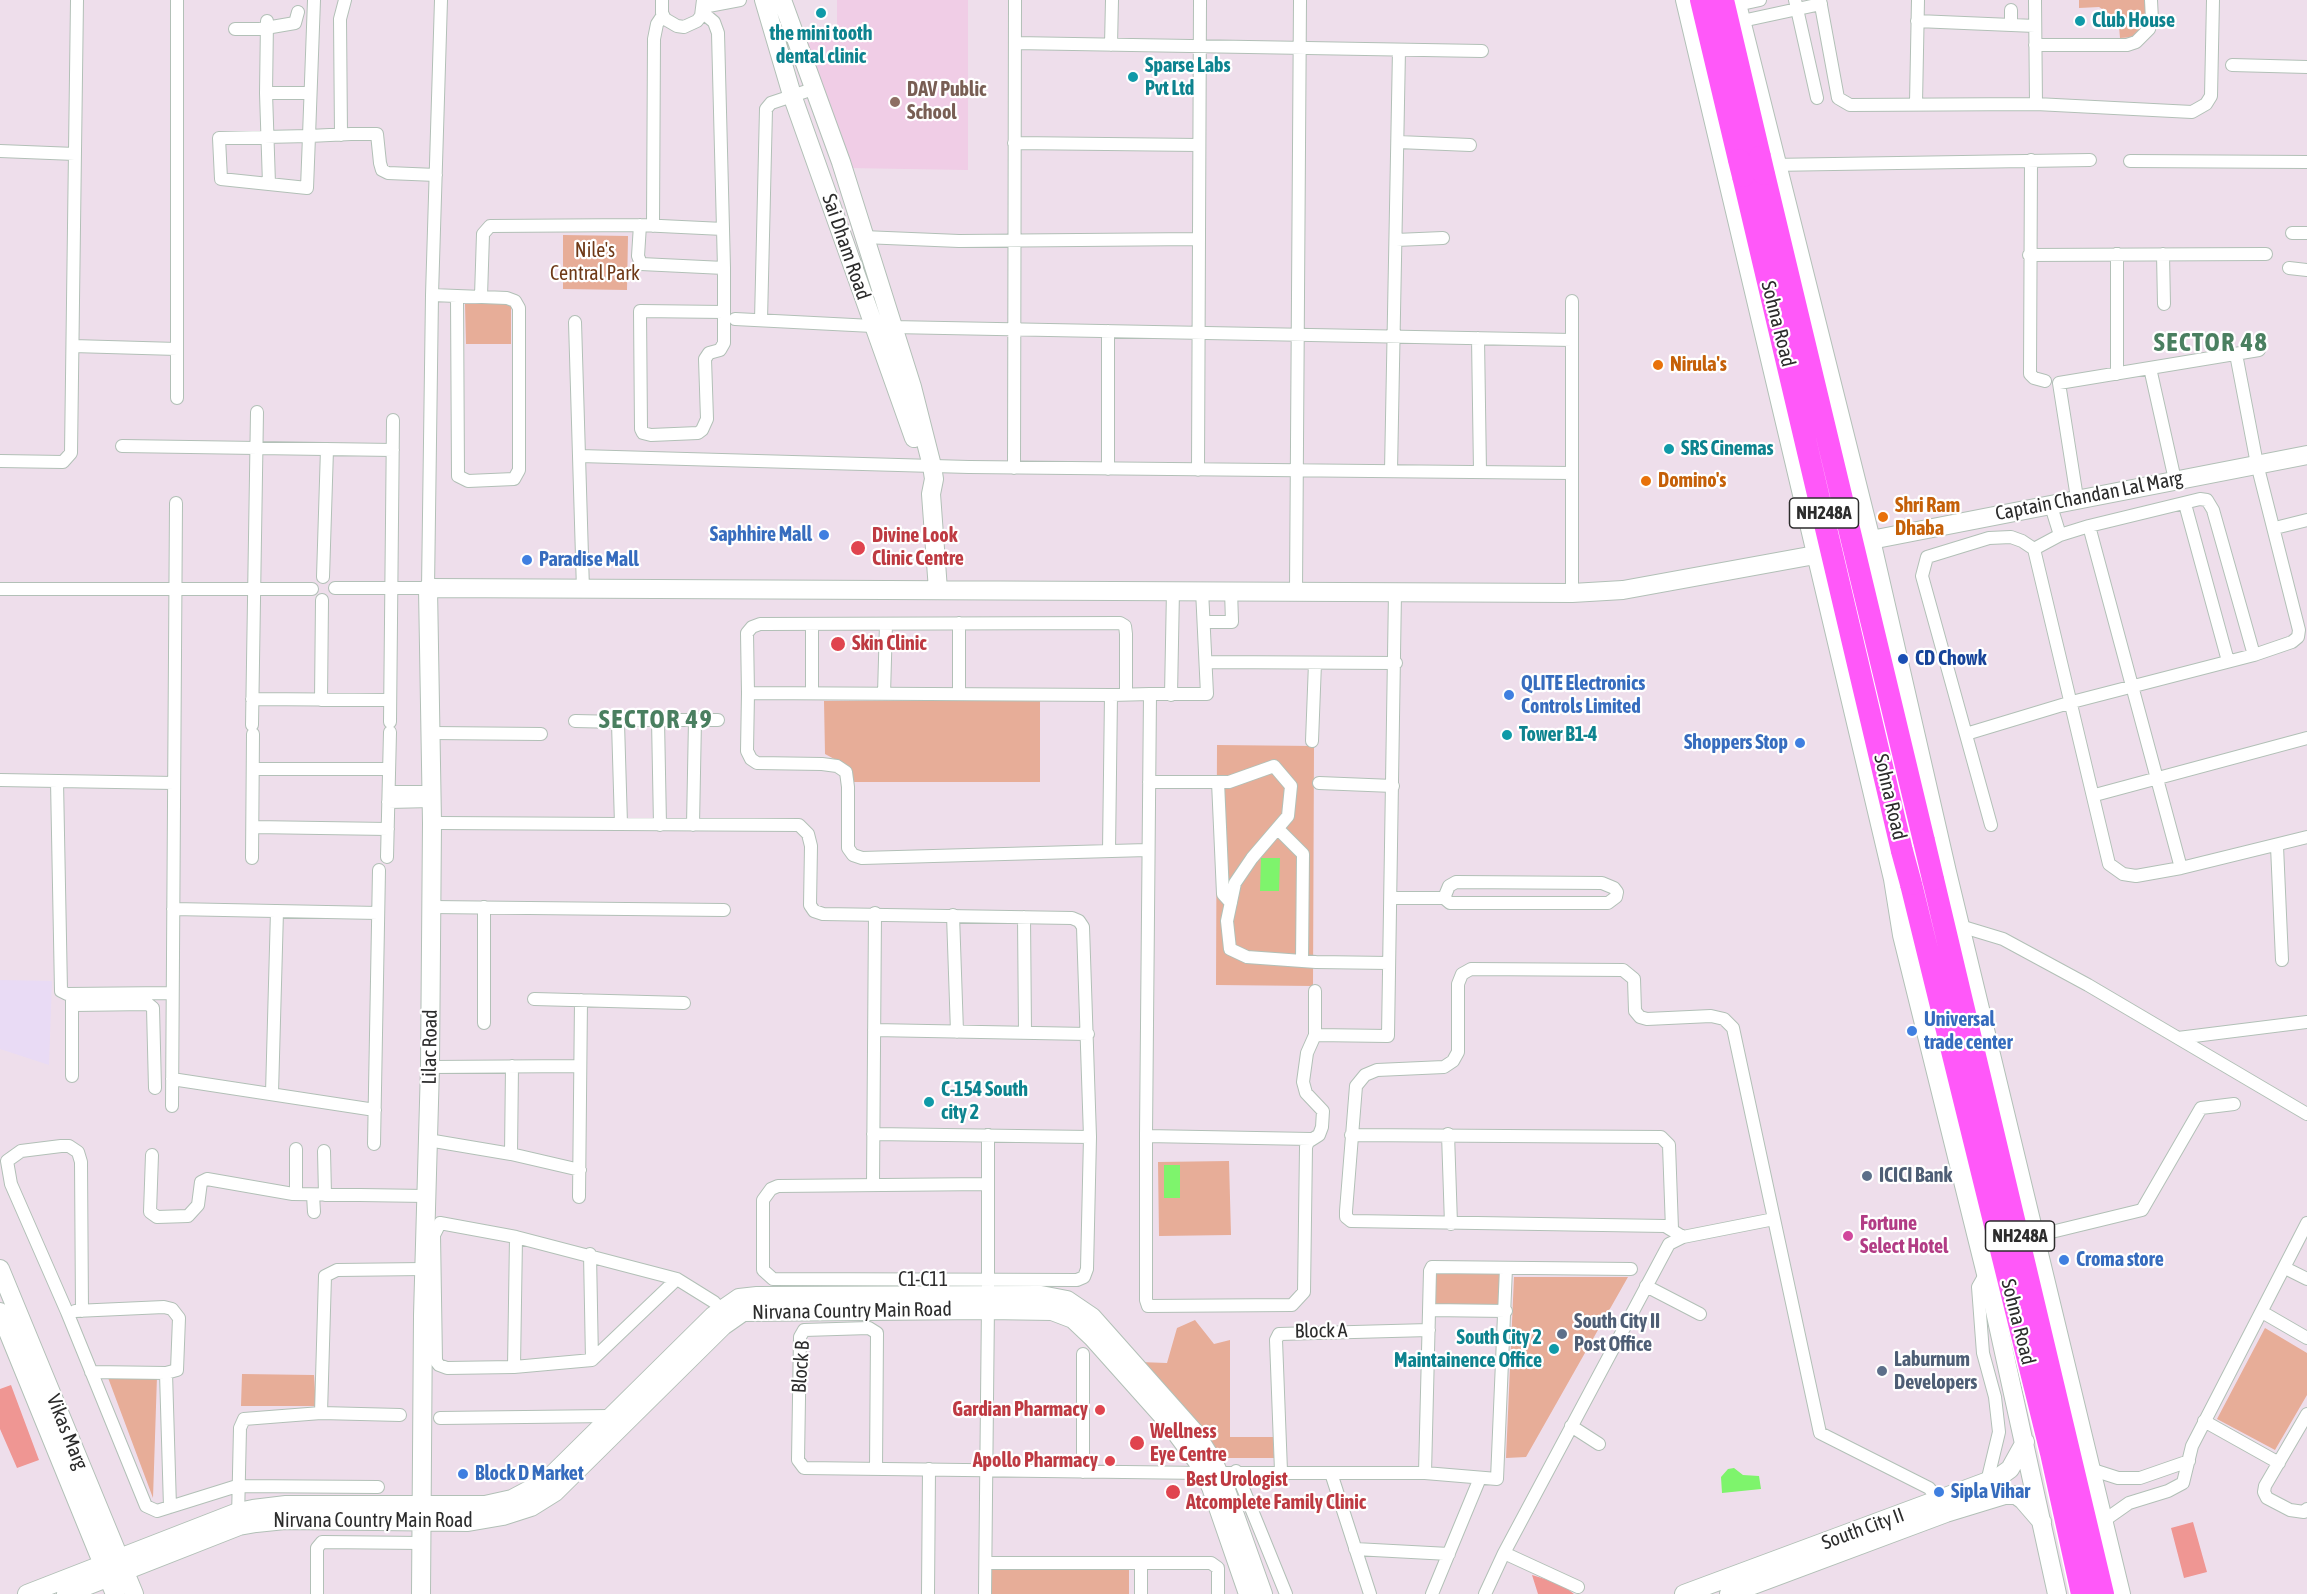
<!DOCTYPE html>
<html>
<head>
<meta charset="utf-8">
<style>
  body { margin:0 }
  canvas { display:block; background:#eedeeb }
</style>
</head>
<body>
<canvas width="2307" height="1594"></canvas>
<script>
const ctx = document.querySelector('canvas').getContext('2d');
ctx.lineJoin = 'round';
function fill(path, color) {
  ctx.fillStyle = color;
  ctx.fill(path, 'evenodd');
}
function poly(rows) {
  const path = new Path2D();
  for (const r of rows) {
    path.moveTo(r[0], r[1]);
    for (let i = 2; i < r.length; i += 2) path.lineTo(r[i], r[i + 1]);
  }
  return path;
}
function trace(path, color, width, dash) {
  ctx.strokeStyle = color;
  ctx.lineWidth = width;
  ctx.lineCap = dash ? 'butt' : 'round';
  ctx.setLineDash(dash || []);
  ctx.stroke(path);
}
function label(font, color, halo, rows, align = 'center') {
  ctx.font = font + ' "Asap Condensed",sans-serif';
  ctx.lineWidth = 4.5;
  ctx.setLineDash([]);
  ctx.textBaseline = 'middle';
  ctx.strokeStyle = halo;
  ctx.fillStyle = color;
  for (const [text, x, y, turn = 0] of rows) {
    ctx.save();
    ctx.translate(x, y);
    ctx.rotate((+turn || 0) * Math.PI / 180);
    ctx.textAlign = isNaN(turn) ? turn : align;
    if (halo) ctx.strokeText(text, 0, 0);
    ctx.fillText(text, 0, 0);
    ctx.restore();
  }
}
const education = poly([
  [837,0,968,0,968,170,846,168,797,36,837,37]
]);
const medical = poly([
  [0,980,52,981,49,1065,0,1049]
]);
const green = poly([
  [2079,0,2144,0,2148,18,2135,37,2120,38,2119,26,2113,16,2099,7,2079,8],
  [563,235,628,236,627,290,563,289],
  [465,304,511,304,511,344,466,344],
  [1040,700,1040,782,851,782,851,768,825,754,824,701],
  [1217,745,1314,746,1313,986,1216,985],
  [1229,1161,1231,1235,1159,1236,1158,1162],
  [1433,1270,1502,1271,1502,1306,1432,1305],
  [1514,1277,1628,1277,1526,1457,1506,1458],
  [1195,1320,1214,1344,1230,1340,1230,1437,1273,1437,1274,1458,1219,1458,1139,1362,1167,1363,1177,1328],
  [2265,1328,2307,1353,2307,1395,2275,1450,2217,1419],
  [242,1374,314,1375,316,1406,241,1406],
  [107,1375,157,1376,153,1498],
  [991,1561,1129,1562,1129,1594,991,1594]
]);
const pitch = poly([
  [11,1385,39,1460,17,1468,0,1429,0,1389],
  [2193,1522,2207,1572,2184,1578,2171,1528],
  [1532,1575,1561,1584,1574,1594,1538,1594]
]);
const water = poly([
  [1261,858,1280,858,1279,891,1260,891],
  [1164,1165,1180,1165,1180,1198,1164,1198],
  [1734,1468,1743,1475,1759,1476,1761,1489,1722,1493,1721,1477,1728,1469]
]);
const street = poly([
  [177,0,177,398],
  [314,0,309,136,307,188,221,179,219,138,309,136,351,134,377,134,380,163,382,170,388,173,436,175],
  [662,0,662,13,665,19,677,26,684,27,697,21,701,16,703,0],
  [1795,0,1817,98],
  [1820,0,1838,98,1850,105,2036,104,2192,112,2206,104,2211,96,2213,0],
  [2035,0,2036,104],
  [1737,5,1760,0],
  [703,7,740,0],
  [702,12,714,22,718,33,724,268,724,343,720,350,709,353,705,359,707,419,702,430,698,433,651,435,643,433,641,429,640,311,724,312],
  [267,21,266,93,269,184],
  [1742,21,1821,4],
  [1917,21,2035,26],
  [2011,25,2011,10],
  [235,29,260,29,295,23,298,12],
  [1015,43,1482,51],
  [1111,45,1112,0],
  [2035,45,2127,45,2136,42,2149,29,2152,20,2151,0],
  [2232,65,2307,67],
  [266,93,310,93],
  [1916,103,1918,0],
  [341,135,340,19,345,0],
  [1398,142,1470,145],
  [1014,143,1199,145],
  [0,151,75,154],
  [2031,160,2030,374,2034,378,2045,381],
  [2130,161,2307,162],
  [1770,165,2090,160],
  [640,225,638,256,641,264,724,268],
  [653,226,654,39,657,24,663,15],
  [2292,233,2307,233],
  [863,237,959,241,1199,239],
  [1396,240,1443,238],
  [2117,254,2117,374],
  [2163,254,2164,304],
  [2029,255,2266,254],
  [2289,268,2307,270],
  [432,295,507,298,515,301,519,308,519,470,514,479,468,481,458,476,457,297],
  [481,296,483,234,490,226,640,225,723,229],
  [1572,301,1572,593],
  [735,319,892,327,1572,340],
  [761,320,766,109,771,103,813,89],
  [575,322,583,590],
  [1478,338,1480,472],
  [73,346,177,349],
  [2150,368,2175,480],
  [122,446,393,450],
  [580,456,969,467,1572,473],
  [0,461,63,462,71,453,77,0],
  [1014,468,1015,0],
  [1108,469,1108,331],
  [1198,470,1200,0],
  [1391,471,1399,50],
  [2077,498,2059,383,2259,350],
  [2050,503,2060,535],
  [2185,504,2228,661],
  [2089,526,2181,868],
  [2275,528,2307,520],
  [2034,549,2060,535,2089,526,2200,499,2207,500,2213,510,2254,655],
  [323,577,327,449],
  [335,588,428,588,432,295,441,0],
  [0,589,312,589],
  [1296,591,1300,0],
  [1204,622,1232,622,1231,590],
  [1206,662,1396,663],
  [748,693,747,751,751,759,757,763,822,764,837,766,846,772,848,787,848,848,853,855,862,858,1147,850],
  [812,693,812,624],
  [884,694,886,624],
  [959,694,959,623],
  [1150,694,1207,694,1202,590],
  [1111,695,748,693,747,633,752,627,760,624,1120,623,1125,626,1126,634,1126,695],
  [1171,695,1173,590],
  [252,699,389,700],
  [321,700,322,600],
  [658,720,660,825],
  [575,721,620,722],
  [390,722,393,420],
  [252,725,257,412],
  [432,733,541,734],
  [1966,734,2072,702,2254,655,2292,642,2298,637,2299,630,2257,464,2236,354],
  [1312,741,1315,663],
  [253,769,389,769],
  [0,780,174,783],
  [57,781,61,991,67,994,172,993],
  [1149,782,1229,782,1274,766,1291,786,1288,816,1252,858,1235,883,1227,921,1230,949,1247,957,1316,962,1389,963],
  [1218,782,1223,894,1231,903],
  [1319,783,1393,786],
  [389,792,432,792],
  [2095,795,2307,738],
  [388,802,432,801],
  [439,823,799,825,808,834,811,846,810,905,814,911,823,914,1072,918,1079,921,1083,927,1090,1137,1087,1269,1084,1277,1077,1280,773,1279,763,1270,763,1200,771,1189,778,1186,988,1184],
  [621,824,618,723,621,720,718,720],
  [693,825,695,720],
  [1991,825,1922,576,1927,557,1989,538,2011,537,2022,541,2034,549,2109,864,2123,874,2136,876,2181,868,2307,837],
  [253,827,388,829],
  [1278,829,1303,854,1302,961],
  [2277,846,2282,960],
  [1109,851,1111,695,1150,694,1146,1136,1146,1300,1148,1306,1292,1305,1304,1292,1306,1147,1308,1142,1319,1135,1322,1127,1323,1111,1306,1093,1303,1082,1307,1053,1315,1035,1315,991],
  [387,857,390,732],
  [252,858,253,734],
  [1391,898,1444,898,1450,903,1608,903,1616,897,1617,892,1614,888,1602,883,1456,882,1449,886,1444,898],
  [431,907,724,910],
  [173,909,378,913],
  [953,915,957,1032],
  [1024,917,1025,1033],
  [1960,926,2003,939,2088,985,2307,1114],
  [534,999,684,1003],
  [74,1005,148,1004,153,1008,155,1088],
  [484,1023,484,907],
  [874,1030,1088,1034],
  [1315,1035,1388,1036,1395,592],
  [2178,1038,2307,1022],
  [430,1067,580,1066],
  [72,1076,72,999],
  [172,1079,375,1110],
  [272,1093,277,911],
  [172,1106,176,503],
  [873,1134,1090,1137],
  [1448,1134,1451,1224],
  [988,1135,988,1287],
  [1351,1135,1661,1137,1669,1145,1672,1229],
  [1146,1136,1311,1139],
  [428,1140,511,1154,580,1170],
  [374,1144,379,870],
  [296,1149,296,1194],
  [324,1151,325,1195],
  [511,1154,512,1066],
  [152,1155,150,1212,157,1217,188,1216,198,1205,201,1182,207,1179,293,1194,426,1196],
  [873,1185,875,913],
  [313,1195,314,1212],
  [579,1197,581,1000],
  [2035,1236,2142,1210,2201,1108,2234,1104],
  [1683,1237,1665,1226,1351,1221,1346,1217,1346,1211,1356,1086,1365,1075,1377,1070,1444,1067,1453,1061,1458,1052,1458,984,1462,974,1471,969,1623,970,1634,979,1635,1011,1640,1017,1647,1019,1711,1016,1724,1019,1733,1028,1820,1433,1929,1488,1942,1504],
  [590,1254,592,1360],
  [2285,1268,2307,1279],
  [1986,1273,1978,1287,1983,1353,1995,1397,1999,1432,1987,1482],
  [677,1279,592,1360,514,1367,447,1368,439,1365,436,1361,434,1235,440,1223,516,1237,677,1279,714,1302,726,1315],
  [1646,1286,1700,1314],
  [1430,1310,1506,1311],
  [75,1311,164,1307,172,1309,179,1318,177,1370,166,1373,91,1372],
  [82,1311,81,1162,78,1152,69,1146,61,1146,21,1151,7,1161,11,1184,67,1312,146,1506,157,1511,237,1486,378,1487],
  [2262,1312,2307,1338],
  [1083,1354,1083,1472],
  [514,1367,516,1237],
  [166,1373,170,1507],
  [321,1413,325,1276,337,1270,424,1269],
  [2307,1414,2265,1486,2264,1492,2267,1498,2290,1510,2304,1512,2307,1509],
  [440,1418,610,1416],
  [2204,1421,2279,1463],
  [1571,1426,1599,1444],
  [876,1469,877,1333,869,1328,804,1330,800,1337,798,1460,804,1468,1204,1473,1425,1473,1497,1479,1506,1268],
  [2090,1469,2118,1478,2140,1478,2189,1461],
  [1236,1471,1286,1594],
  [1281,1471,1276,1340,1279,1334,1429,1330],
  [1331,1473,1370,1594],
  [1425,1473,1430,1271,1432,1267,1631,1269],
  [238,1518,240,1428,244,1419,321,1413,400,1415],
  [2102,1522,2129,1503,2168,1491,2183,1483,2192,1446,2307,1223],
  [1355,1549,1449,1554],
  [1504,1553,1669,1244,1683,1237,1774,1219],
  [986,1563,1211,1563,1218,1568,1218,1594],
  [1141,1563,1141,1594],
  [317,1594,317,1548,322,1542,422,1543],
  [928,1594,929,1469],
  [985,1594,988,1304],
  [1432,1594,1480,1478],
  [1485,1594,1504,1553,1578,1587]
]);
const secondary = poly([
  [764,0,792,95,914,438],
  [782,0,841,162,912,387,932,466,934,479,931,494,938,590],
  [1685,0,1893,879,1902,935,1993,1302,2057,1594],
  [1736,0,1871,540,1947,872,2121,1594],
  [1871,540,2307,455],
  [0,1269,134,1594],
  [0,1312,115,1594],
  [27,1594,238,1512,253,1509,286,1505,485,1505,512,1499,546,1481,713,1316,739,1298,757,1296,1041,1295,1067,1300,1092,1317,1196,1434,1215,1465,1226,1490,1263,1594],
  [66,1594,239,1526,256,1523,285,1520,468,1522,503,1516,531,1507,555,1492,723,1326,743,1312,988,1310,1052,1311,1073,1319,1093,1338,1168,1422,1197,1461,1211,1487,1248,1594],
  [421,1594,423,1315,430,1067,432,823,428,588,1572,593,1623,590,1815,555],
  [1684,1594,1999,1477,2010,1469,2025,1442],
  [1729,1594,1946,1513,2005,1495,2016,1495,2023,1500,2042,1522]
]);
const highway = poly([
  [1701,0,1739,160],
  [1723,0,1760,157],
  [1764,174,1924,841],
  [1743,176,1902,851],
  [1933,879,2103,1594],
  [1911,884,2051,1453,2082,1594]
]);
const highwayBridge = poly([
  [1760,157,1764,174],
  [1739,160,1743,176],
  [1924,841,1933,879],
  [1902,851,1911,884]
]);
const markers = [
  [821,13,6,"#0f9aa8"],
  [2080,21,6,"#0f9aa8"],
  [1133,77,6,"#0f9aa8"],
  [895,102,6,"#8d6e63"],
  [1658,365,6,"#e8710a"],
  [1669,449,6,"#0f9aa8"],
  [1646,481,6,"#e8710a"],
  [1883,517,6,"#e8710a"],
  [824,535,6,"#3f7fe0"],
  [858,548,8,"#e0444e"],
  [527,560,6,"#3f7fe0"],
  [838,644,8,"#e0444e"],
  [1903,659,6,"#1a4fb4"],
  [1509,695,6,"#3f7fe0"],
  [1507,735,6,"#0f9aa8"],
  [1800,743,6,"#3f7fe0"],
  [1912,1031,6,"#3f7fe0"],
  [929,1102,6,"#0f9aa8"],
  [1867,1176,6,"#5c6f8a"],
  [1848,1236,6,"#d1479c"],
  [2064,1260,6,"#3f7fe0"],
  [1562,1334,6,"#5c6f8a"],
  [1554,1349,6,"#0f9aa8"],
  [1882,1371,6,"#5c6f8a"],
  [1100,1410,6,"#e0444e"],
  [1137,1443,8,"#e0444e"],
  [1110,1461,6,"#e0444e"],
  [463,1474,6,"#3f7fe0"],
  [1173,1492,8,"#e0444e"],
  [1939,1492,6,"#3f7fe0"]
];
const shields = [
  [1824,513,69],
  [2020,1236,69]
];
const shieldNames = [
  ["NH248A",1824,513],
  ["NH248A",2020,1236]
];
const cultureNames = [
  ["Club House",2092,21],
  ["the mini tooth",821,34,"center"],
  ["dental clinic",821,57,"center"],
  ["Sparse Labs",1145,66],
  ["Pvt Ltd",1145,89],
  ["SRS Cinemas",1681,449],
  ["Tower B1-4",1519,735],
  ["C-154 South",941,1090],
  ["city 2",941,1113],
  ["South City 2",1542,1338,"right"],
  ["Maintainence Office",1542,1361,"right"]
];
const educationNames = [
  ["DAV Public",907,90],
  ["School",907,113]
];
const streetNames = [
  ["Sai Dham Road",846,247,71],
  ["Sohna Road",1778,324,76],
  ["Captain Chandan Lal Marg",2089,496,-11],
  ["Sohna Road",1890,797,77],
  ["Lilac Road",430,1047,-89],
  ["C1-C11",923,1280],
  ["Nirvana Country Main Road",852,1311,-1],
  ["Sohna Road",2018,1322,76],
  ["Block A",1321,1331,-1],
  ["Block B",801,1367,-86],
  ["Vikas Marg",67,1432,68],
  ["Nirvana Country Main Road",373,1521],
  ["South City II",1863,1529,-20]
];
const parkNames = [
  ["Nile's",595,251],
  ["Central Park",595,274]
];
const foodNames = [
  ["Nirula's",1670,365],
  ["Domino's",1658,481],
  ["Shri Ram",1895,506],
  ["Dhaba",1895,529]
];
const shopNames = [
  ["Saphhire Mall",812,535,"right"],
  ["Paradise Mall",539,560],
  ["QLITE Electronics",1521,684],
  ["Controls Limited",1521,707],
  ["Shoppers Stop",1788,743,"right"],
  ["Universal",1924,1020],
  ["trade center",1924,1043],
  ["Croma store",2076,1260],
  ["Block D Market",475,1474],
  ["Sipla Vihar",1951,1492]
];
const healthNames = [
  ["Divine Look",872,536],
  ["Clinic Centre",872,559],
  ["Skin Clinic",852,644],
  ["Gardian Pharmacy",1088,1410,"right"],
  ["Wellness",1150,1432],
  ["Eye Centre",1150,1455],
  ["Apollo Pharmacy",1098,1461,"right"],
  ["Best Urologist",1186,1480],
  ["Atcomplete Family Clinic",1186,1503]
];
const transitNames = [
  ["CD Chowk",1915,659]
];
const serviceNames = [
  ["ICICI Bank",1879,1176],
  ["South City II",1574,1322],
  ["Post Office",1574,1345],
  ["Laburnum",1894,1360],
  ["Developers",1894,1383]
];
const hotelNames = [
  ["Fortune",1860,1224],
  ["Select Hotel",1860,1247]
];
const districtNames = [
  ["SECTOR 48",2211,343],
  ["SECTOR 49",656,720]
];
fill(education, '#f0cde6');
fill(medical, '#e9dbf5');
fill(green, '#e7ad98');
fill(pitch, '#ef9693');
fill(water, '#7ef46c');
trace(street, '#b2c0b7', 14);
trace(secondary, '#b2c0b7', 20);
trace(highway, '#fff', 25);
trace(street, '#fff', 12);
trace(secondary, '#fff', 18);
trace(highway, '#ff58f9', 22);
trace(highwayBridge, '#fff', 25, []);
trace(highwayBridge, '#ff58f9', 22);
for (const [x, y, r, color] of markers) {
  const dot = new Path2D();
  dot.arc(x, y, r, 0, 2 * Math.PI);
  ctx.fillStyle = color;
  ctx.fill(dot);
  trace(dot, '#fff', 2);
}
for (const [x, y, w] of shields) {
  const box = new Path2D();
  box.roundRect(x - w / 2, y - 15, w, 30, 4.5);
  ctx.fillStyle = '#fff';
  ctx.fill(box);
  trace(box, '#2c2c2c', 1.5);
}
label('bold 18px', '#2c2c2c', null, shieldNames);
label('bold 20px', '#0d838f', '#fff', cultureNames, 'left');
label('bold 20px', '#785e54', '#fff', educationNames, 'left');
label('20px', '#2c2c2c', '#fff', streetNames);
label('20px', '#6e3917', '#fff', parkNames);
label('bold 20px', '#c56008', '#fff', foodNames, 'left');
label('bold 20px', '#366cbe', '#fff', shopNames, 'left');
label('bold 20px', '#be3a42', '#fff', healthNames, 'left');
label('bold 20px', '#164399', '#fff', transitNames, 'left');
label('bold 20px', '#4e5e75', '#fff', serviceNames, 'left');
label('bold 20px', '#b23c85', '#fff', hotelNames, 'left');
ctx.letterSpacing = '1.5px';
label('bold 26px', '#4a7f60', '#fff', districtNames);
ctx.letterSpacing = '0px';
</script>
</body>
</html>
